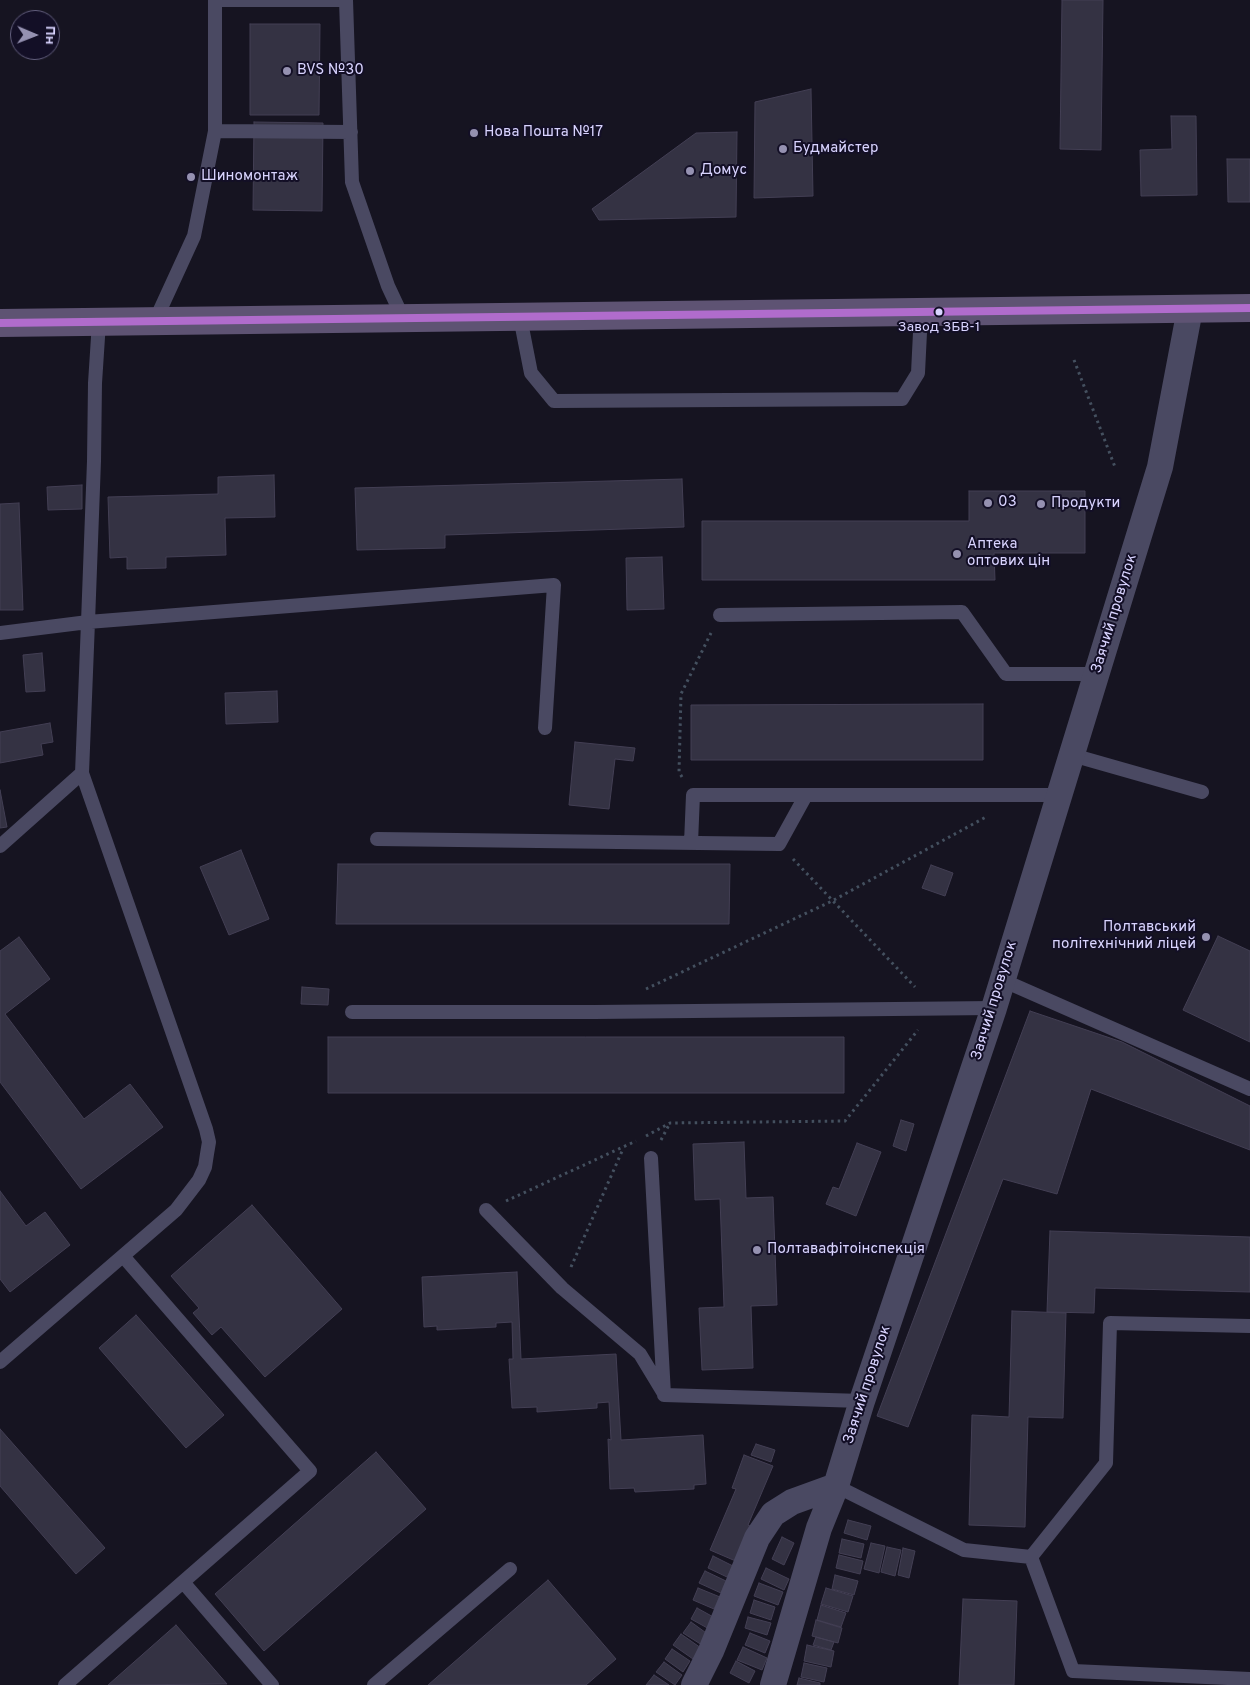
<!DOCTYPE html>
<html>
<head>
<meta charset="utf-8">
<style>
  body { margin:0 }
  #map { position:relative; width:1250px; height:1685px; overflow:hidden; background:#161421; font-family:Overpass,sans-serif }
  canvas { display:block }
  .north { position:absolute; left:10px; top:10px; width:50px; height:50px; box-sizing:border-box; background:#130f26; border:1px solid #625e7d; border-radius:50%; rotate:91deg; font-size:14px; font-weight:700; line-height:20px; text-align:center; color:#d9d4ff }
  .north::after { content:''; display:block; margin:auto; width:18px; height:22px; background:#9591b1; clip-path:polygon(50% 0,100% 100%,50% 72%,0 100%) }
</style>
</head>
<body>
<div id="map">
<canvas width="1250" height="1685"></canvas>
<div class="north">Пн</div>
</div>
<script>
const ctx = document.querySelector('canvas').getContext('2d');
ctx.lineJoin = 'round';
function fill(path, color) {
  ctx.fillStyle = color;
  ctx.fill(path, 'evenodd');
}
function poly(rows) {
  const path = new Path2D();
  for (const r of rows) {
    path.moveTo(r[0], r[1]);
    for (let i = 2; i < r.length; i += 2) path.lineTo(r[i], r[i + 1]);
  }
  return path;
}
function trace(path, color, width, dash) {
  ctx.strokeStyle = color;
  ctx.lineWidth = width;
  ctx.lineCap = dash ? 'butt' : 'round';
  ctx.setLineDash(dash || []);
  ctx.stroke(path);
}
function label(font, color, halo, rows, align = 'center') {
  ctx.font = font + ' Overpass,sans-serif';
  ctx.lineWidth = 4;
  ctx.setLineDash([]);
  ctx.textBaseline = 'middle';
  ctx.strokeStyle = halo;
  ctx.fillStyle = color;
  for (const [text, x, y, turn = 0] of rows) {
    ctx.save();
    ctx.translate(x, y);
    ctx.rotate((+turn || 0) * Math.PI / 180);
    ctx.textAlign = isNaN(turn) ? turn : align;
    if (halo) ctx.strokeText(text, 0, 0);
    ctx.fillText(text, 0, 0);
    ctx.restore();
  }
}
const building = poly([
  [1062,0,1103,0,1101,150,1060,149,1062,0],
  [250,24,320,24,319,115,250,115,250,24],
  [811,89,813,196,754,198,755,102,811,89],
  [1171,116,1196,116,1197,195,1141,196,1140,150,1172,149,1171,116],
  [254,122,323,123,322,211,253,210,254,122],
  [737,132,736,217,599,220,592,209,696,133,737,132],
  [1227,159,1250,159,1250,202,1228,202,1227,159],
  [274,475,275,517,225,518,226,555,166,557,166,568,127,569,127,557,110,558,108,497,218,494,218,477,274,475],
  [682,479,684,527,445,535,445,548,357,550,355,488,682,479],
  [82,485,82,509,48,510,47,487,82,485],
  [969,491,1085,491,1085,553,994,553,995,580,702,580,702,521,969,521,969,491],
  [19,503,23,610,0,610,0,504,19,503],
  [662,557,664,609,627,610,626,558,662,557],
  [42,653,45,691,26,692,23,655,42,653],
  [277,691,278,722,226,724,225,693,277,691],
  [983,704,983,760,691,760,691,705,983,704],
  [50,723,53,742,41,744,43,755,0,763,0,732,50,723],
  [575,742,635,748,633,761,615,759,609,809,569,805,575,742],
  [0,790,7,827,0,828,0,790],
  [241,850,269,919,229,935,200,867,241,850],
  [338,864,730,864,729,924,336,924,338,864],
  [931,865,953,873,945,896,922,888,931,865],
  [1218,936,1250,951,1250,1042,1183,1010,1218,936],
  [19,937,50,979,5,1014,84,1119,130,1084,163,1127,81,1189,0,1082,0,951,19,937],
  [302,987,329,989,328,1005,301,1004,302,987],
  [1030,1011,1122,1042,1250,1106,1250,1150,1091,1089,1057,1194,1003,1179,908,1427,877,1416,1030,1011],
  [328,1037,844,1037,844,1093,328,1093,328,1037],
  [901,1120,914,1124,906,1151,893,1146,901,1120],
  [744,1142,746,1198,773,1197,777,1305,751,1306,753,1368,702,1370,699,1308,724,1307,720,1199,695,1200,693,1144,744,1142],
  [857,1143,881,1152,856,1216,826,1204,833,1187,839,1189,857,1143],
  [0,1191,26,1226,45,1212,70,1245,10,1292,0,1279,0,1191],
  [252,1205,342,1309,265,1377,221,1327,212,1335,193,1313,199,1308,171,1276,252,1205],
  [1050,1231,1250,1237,1250,1292,1095,1288,1094,1313,1047,1312,1050,1231],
  [517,1272,521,1359,616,1354,621,1440,703,1435,706,1484,694,1485,694,1489,635,1492,634,1488,610,1489,608,1439,611,1440,609,1402,597,1403,597,1408,537,1412,537,1407,512,1408,509,1359,513,1359,512,1322,496,1323,496,1327,437,1330,437,1326,424,1327,422,1277,517,1272],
  [1012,1311,1066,1313,1063,1418,1028,1417,1025,1527,969,1525,972,1415,1009,1417,1012,1311],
  [136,1315,224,1415,186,1448,99,1348,136,1315],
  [0,1429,105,1548,76,1574,0,1486,0,1429],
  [756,1444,775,1450,771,1462,751,1455,756,1444],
  [376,1452,426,1509,264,1651,215,1594,376,1452],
  [744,1455,773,1466,748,1525,752,1527,738,1562,710,1550,736,1489,732,1488,744,1455],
  [848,1520,871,1526,867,1540,844,1533,848,1520],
  [782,1537,794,1543,784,1565,772,1559,782,1537],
  [842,1539,864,1544,861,1558,839,1553,842,1539],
  [871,1543,885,1546,879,1573,864,1569,871,1543],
  [887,1547,901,1550,895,1576,881,1572,887,1547],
  [903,1548,915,1551,909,1578,898,1575,903,1548],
  [839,1555,863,1561,860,1574,836,1568,839,1555],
  [713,1556,733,1566,727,1577,708,1568,713,1556],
  [766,1568,789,1579,784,1590,761,1579,766,1568],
  [705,1571,726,1581,721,1593,699,1583,705,1571],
  [835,1575,858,1581,854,1595,832,1589,835,1575],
  [548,1580,616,1659,586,1685,428,1685,548,1580],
  [759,1583,783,1592,778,1605,754,1596,759,1583],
  [698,1588,720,1597,714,1609,693,1600,698,1588],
  [826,1588,853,1596,848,1612,821,1604,826,1588],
  [963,1599,1017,1601,1014,1685,959,1685,963,1599],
  [754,1600,775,1607,771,1620,750,1613,754,1600],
  [821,1605,846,1613,841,1627,817,1620,821,1605],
  [697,1608,717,1619,711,1630,691,1619,697,1608],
  [748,1617,771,1623,767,1635,745,1628,748,1617],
  [816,1620,842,1628,838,1643,812,1636,816,1620],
  [691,1622,709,1635,702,1645,683,1633,691,1622],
  [176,1625,227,1684,108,1685,176,1625],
  [750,1633,770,1641,765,1653,745,1645,750,1633],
  [681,1634,701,1648,693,1659,673,1645,681,1634],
  [816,1637,834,1642,831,1650,813,1645,816,1637],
  [807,1645,834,1651,831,1667,804,1661,807,1645],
  [743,1647,767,1658,762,1670,737,1660,743,1647],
  [672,1649,690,1661,683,1672,665,1659,672,1649],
  [736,1661,755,1671,749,1683,730,1673,736,1661],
  [664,1662,682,1675,675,1685,656,1672,664,1662],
  [804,1663,827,1668,824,1682,801,1677,804,1663],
  [654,1675,669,1685,646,1685,654,1675],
  [799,1678,820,1683,820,1685,797,1685,799,1678]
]);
const path = poly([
  [1074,360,1115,467],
  [682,777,679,772,681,694,711,633],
  [793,859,915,987],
  [646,989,832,901,986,817],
  [646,1136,670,1123,845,1121,918,1030],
  [661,1140,670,1123],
  [506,1201,636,1141],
  [571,1267,623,1149]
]);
const service = poly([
  [215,131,215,0,346,0,352,182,388,286,403,318],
  [520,317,531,373,554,401,902,399,918,373,921,312],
  [155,321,194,236,215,131,351,132],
  [99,322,95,383,94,461,88,622,554,585,545,728],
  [720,615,962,612,1006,674,1096,674],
  [0,633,88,622,82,773,0,846],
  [1072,755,1202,792],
  [377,839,779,844,806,795,1059,795],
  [691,843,693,795,806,795],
  [1002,980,1250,1089],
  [352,1012,594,1012,994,1008],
  [651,1158,664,1395,862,1401],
  [486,1210,562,1288,640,1354,663,1392],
  [0,1362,176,1210,199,1180,205,1167,207,1154,209,1142,206,1129,82,773],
  [836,1486,964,1550,1031,1557,1106,1463,1110,1323,1250,1326],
  [1031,1557,1073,1671,1250,1679],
  [183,1582,272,1685],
  [65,1685,310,1471,123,1256],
  [374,1685,510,1569]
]);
const minor = poly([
  [694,1685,711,1651,757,1538,773,1514,792,1502,836,1486],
  [773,1685,819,1528,836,1486,862,1401,994,1008,1160,467,1190,309]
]);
const primary = poly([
  [0,323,1250,308]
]);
const bus1 = poly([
  [0,323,1250,308]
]);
const markers = [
  [287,71,5,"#9591b1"],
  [474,133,5,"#9591b1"],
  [783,149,5,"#9591b1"],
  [690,171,5,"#9591b1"],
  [191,177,5,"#9591b1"],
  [939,312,4.5,"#d9d4ff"],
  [988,503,5,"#9591b1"],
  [1041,504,5,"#9591b1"],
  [957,554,5,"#9591b1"],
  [1206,937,5,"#9591b1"],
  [757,1250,5,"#9591b1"]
];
const busNames = [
  ["Завод ЗБВ-1",939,328]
];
const poiNames = [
  ["BVS №30",297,71],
  ["Нова Пошта №17",484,133],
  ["Будмайстер",793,149],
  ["Домус",700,171],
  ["Шиномонтаж",201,177],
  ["03",998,503],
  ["Продукти",1051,504],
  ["Аптека",967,545],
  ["оптових цін",967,562],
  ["Полтавський",1196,928,"right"],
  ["політехнічний ліцей",1196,945,"right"],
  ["Полтавафітоінспекція",767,1250]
];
const streetNames = [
  ["Заячий провулок",1115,614,-73],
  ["Заячий провулок",995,1001,-73],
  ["Заячий провулок",868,1385,-72]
];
fill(building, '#343243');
trace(building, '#433f54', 1);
trace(path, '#44505f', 3, [2.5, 4]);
trace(service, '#4a4962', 14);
trace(minor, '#4a4962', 26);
trace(primary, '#5e5373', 28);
trace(bus1, '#b06ccc', 8);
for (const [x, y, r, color] of markers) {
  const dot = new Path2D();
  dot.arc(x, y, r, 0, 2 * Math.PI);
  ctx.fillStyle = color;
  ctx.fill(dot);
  trace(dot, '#130f26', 2);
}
label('14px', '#d9d4ff', '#130f26', busNames);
label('15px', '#d9d4ff', '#130f26', poiNames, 'left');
label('15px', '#d9d4ff', '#130f26', streetNames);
</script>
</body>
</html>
